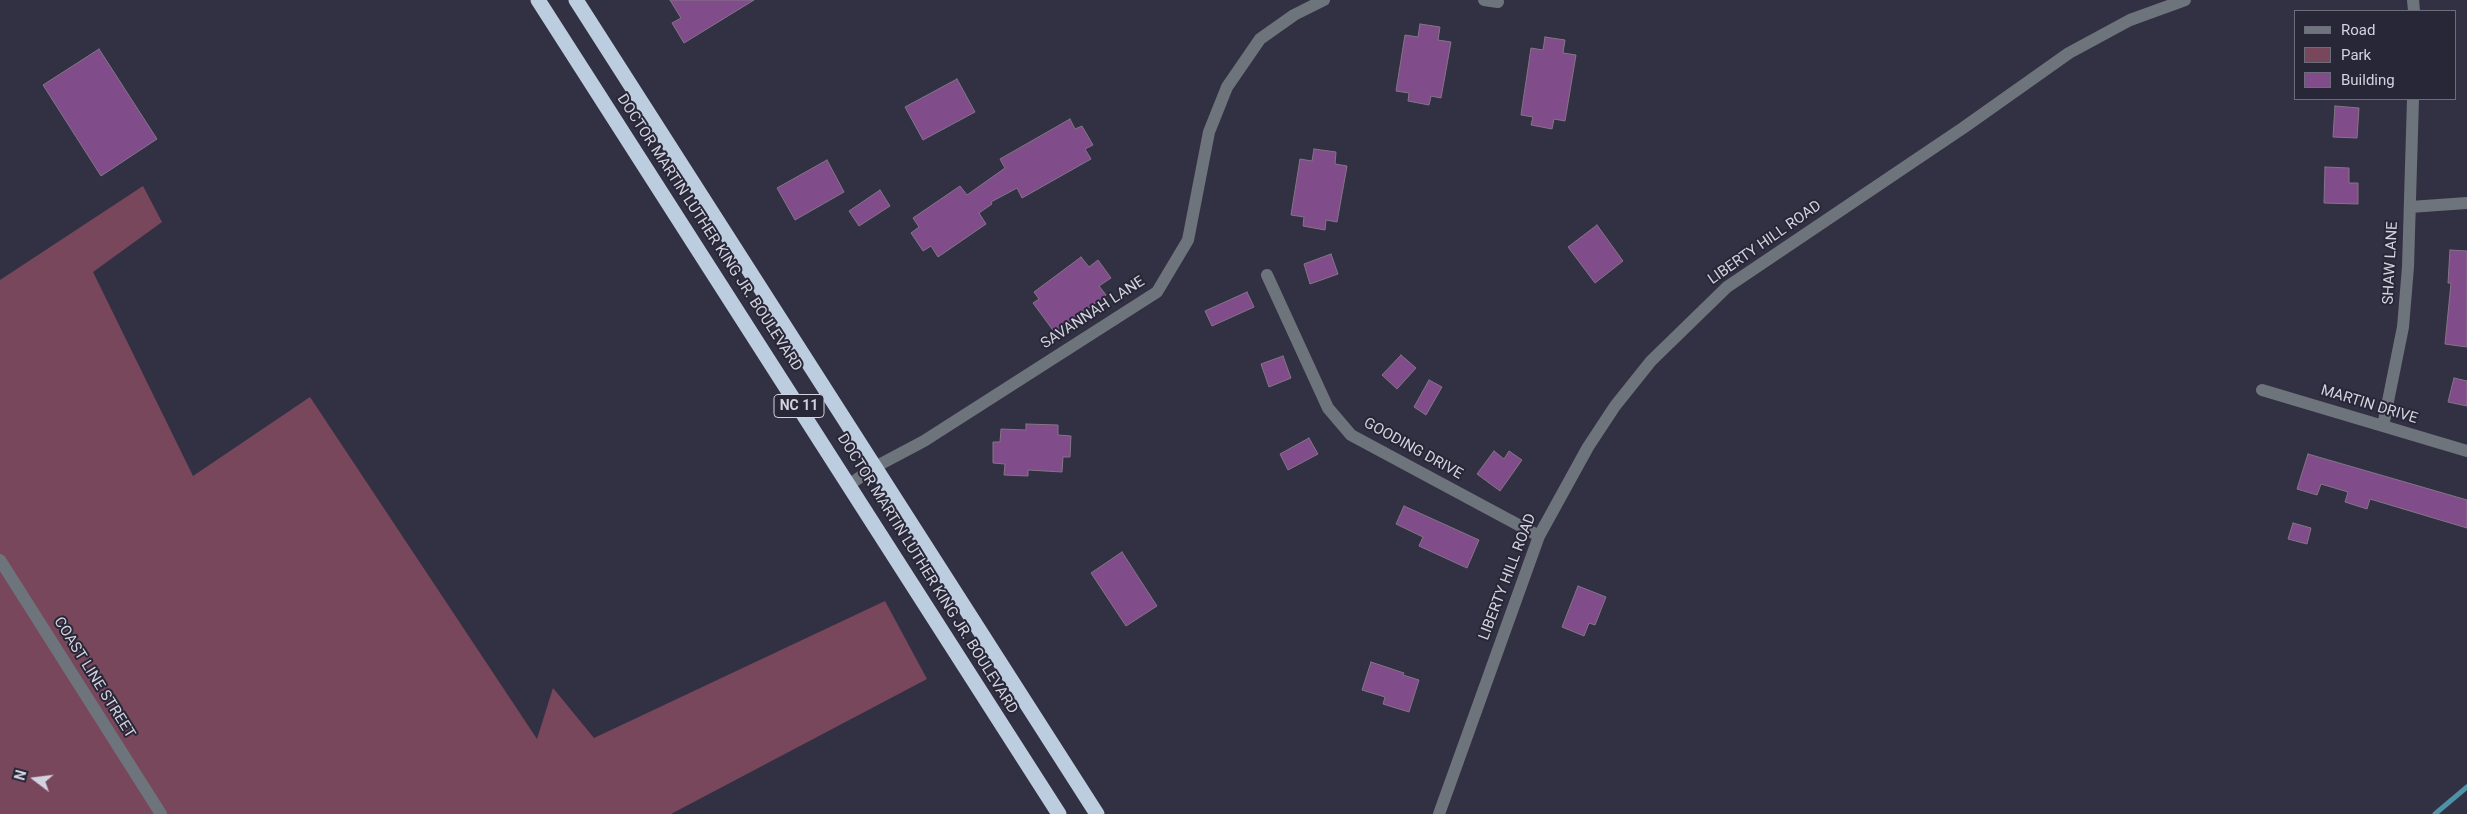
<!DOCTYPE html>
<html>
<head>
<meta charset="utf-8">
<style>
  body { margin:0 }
  #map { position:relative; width:2467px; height:814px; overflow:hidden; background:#323143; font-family:Roboto,sans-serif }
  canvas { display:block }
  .legend { position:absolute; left:2294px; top:10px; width:162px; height:90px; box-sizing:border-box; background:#282738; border:1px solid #6c6c7b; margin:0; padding:6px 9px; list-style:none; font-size:15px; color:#d3d3df }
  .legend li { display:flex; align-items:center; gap:10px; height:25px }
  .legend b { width:25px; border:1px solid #6c6c7b }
  .north { position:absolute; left:10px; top:754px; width:50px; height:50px; -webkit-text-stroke:4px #282738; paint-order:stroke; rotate:285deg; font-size:14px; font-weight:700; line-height:20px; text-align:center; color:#d3d3df }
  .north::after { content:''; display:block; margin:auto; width:18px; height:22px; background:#d3d3df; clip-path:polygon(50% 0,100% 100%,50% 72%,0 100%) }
</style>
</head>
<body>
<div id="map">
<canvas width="2467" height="814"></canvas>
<ul class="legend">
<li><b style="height:6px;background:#6e747b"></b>Road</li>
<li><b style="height:14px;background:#79475b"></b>Park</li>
<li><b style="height:14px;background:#814c8a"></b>Building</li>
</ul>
<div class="north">N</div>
</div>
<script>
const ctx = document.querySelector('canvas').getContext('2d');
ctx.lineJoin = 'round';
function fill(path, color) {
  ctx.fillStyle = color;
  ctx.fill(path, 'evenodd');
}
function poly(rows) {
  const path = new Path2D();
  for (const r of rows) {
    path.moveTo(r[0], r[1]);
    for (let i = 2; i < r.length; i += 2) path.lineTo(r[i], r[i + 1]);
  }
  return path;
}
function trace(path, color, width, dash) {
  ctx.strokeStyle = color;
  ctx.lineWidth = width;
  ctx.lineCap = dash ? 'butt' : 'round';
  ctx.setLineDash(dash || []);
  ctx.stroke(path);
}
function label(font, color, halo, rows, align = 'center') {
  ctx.font = font + ' Roboto,sans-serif';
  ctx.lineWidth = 4;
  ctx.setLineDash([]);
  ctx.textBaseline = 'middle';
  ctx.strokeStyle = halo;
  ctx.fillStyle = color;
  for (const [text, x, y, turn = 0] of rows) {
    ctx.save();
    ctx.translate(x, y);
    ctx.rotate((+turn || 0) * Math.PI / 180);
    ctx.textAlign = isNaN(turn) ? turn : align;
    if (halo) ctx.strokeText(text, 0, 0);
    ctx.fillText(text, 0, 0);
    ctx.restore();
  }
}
const green = poly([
  [143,186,162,222,93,272,193,476,310,397,537,739,553,688,594,738,885,601,927,679,671,814,0,814,0,280]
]);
const stream = poly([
  [2435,814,2467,787]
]);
const building = poly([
  [670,0,754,0,684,43,672,23,681,18,670,0],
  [1420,24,1440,27,1438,40,1451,42,1441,98,1431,96,1429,105,1408,101,1409,93,1396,91,1405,35,1418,37,1420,24],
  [1545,37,1565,40,1563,53,1576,55,1565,121,1554,119,1552,129,1531,125,1533,117,1521,115,1531,48,1543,50,1545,37],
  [99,49,157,139,101,176,43,85,99,49],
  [957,79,975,112,923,140,905,107,957,79],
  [2335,106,2359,108,2357,138,2333,137,2335,106],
  [1070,119,1075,129,1082,126,1093,145,1085,149,1091,159,1022,198,1017,188,991,202,992,204,979,213,986,224,938,257,931,246,923,251,911,233,919,227,913,218,960,186,967,195,1005,168,1000,159,1070,119],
  [1314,149,1336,152,1335,164,1347,166,1337,222,1326,220,1325,230,1303,226,1304,217,1291,215,1300,159,1312,161,1314,149],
  [827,160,844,192,795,220,777,188,827,160],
  [2325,167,2349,168,2349,183,2358,183,2358,204,2324,203,2325,167],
  [880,190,890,206,859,226,849,211,880,190],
  [1597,225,1623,261,1595,283,1568,247,1597,225],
  [2450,250,2467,251,2467,347,2445,344,2451,283,2448,283,2450,250],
  [1331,254,1338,274,1310,284,1304,264,1331,254],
  [1081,257,1089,267,1098,260,1111,278,1099,286,1106,295,1055,333,1033,303,1039,299,1034,292,1081,257],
  [1247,292,1254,307,1212,326,1205,311,1247,292],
  [1401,355,1416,368,1397,389,1382,375,1401,355],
  [1283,356,1291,378,1269,387,1261,364,1283,356],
  [2454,378,2467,381,2467,406,2448,402,2454,378],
  [1429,380,1442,387,1426,415,1414,407,1429,380],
  [1026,424,1058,425,1058,435,1071,436,1070,457,1063,457,1062,472,1028,470,1028,476,1004,475,1005,464,993,463,993,442,1000,442,1001,429,1026,430,1026,424],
  [1309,438,1318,454,1288,470,1280,454,1309,438],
  [1494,451,1504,459,1509,451,1522,460,1500,491,1477,474,1494,451],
  [2308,454,2467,500,2467,528,2370,499,2367,509,2345,502,2348,492,2321,484,2317,495,2297,489,2308,454],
  [1404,506,1479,540,1467,568,1419,546,1423,537,1396,524,1404,506],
  [2293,523,2311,528,2307,544,2288,539,2293,523],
  [1122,552,1157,606,1126,626,1091,573,1122,552],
  [1578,586,1606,597,1595,625,1589,623,1584,636,1562,627,1578,586],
  [1371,662,1404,673,1403,675,1419,680,1409,712,1383,704,1385,697,1362,690,1371,662]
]);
const minor = poly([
  [1484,0,1498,2],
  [2413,0,2414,11],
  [2410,207,2467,203],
  [1267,275,1328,408,1351,435,1539,536],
  [2262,390,2467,451],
  [2383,426,2403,327,2408,267,2413,99],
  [850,484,875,467,924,441,1157,292,1188,240,1209,132,1227,87,1260,39,1294,15,1324,0],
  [0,560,161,814],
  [1439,814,1539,536,1588,447,1615,406,1651,361,1727,287,1963,128,2069,53,2130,20,2185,0]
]);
const highway = poly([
  [538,0,1059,814],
  [576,0,1097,814]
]);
const shields = [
  [799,406,50]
];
const shieldNames = [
  ["NC 11",799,406]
];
const streetNames = [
  ["DOCTOR MARTIN LUTHER KING JR. BOULEVARD",709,233,57],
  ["LIBERTY HILL ROAD",1765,243,-35],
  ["SHAW LANE",2391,263,-87],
  ["SAVANNAH LANE",1093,313,-33],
  ["MARTIN DRIVE",2369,405,17],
  ["GOODING DRIVE",1413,449,29],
  ["DOCTOR MARTIN LUTHER KING JR. BOULEVARD",927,574,58],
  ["LIBERTY HILL ROAD",1508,577,-69],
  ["COAST LINE STREET",94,678,58]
];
fill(green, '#79475b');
trace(stream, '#4d92a6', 5);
fill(building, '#814c8a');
trace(building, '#847587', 1);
trace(minor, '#6e747b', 12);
trace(highway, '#bdcde0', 15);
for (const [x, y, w] of shields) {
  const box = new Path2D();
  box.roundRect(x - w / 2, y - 11.5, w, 23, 4);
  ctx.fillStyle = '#282738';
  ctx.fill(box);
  trace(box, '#d3d3df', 1);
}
label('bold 14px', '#d3d3df', null, shieldNames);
label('15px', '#d3d3df', '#282738', streetNames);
</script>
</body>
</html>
